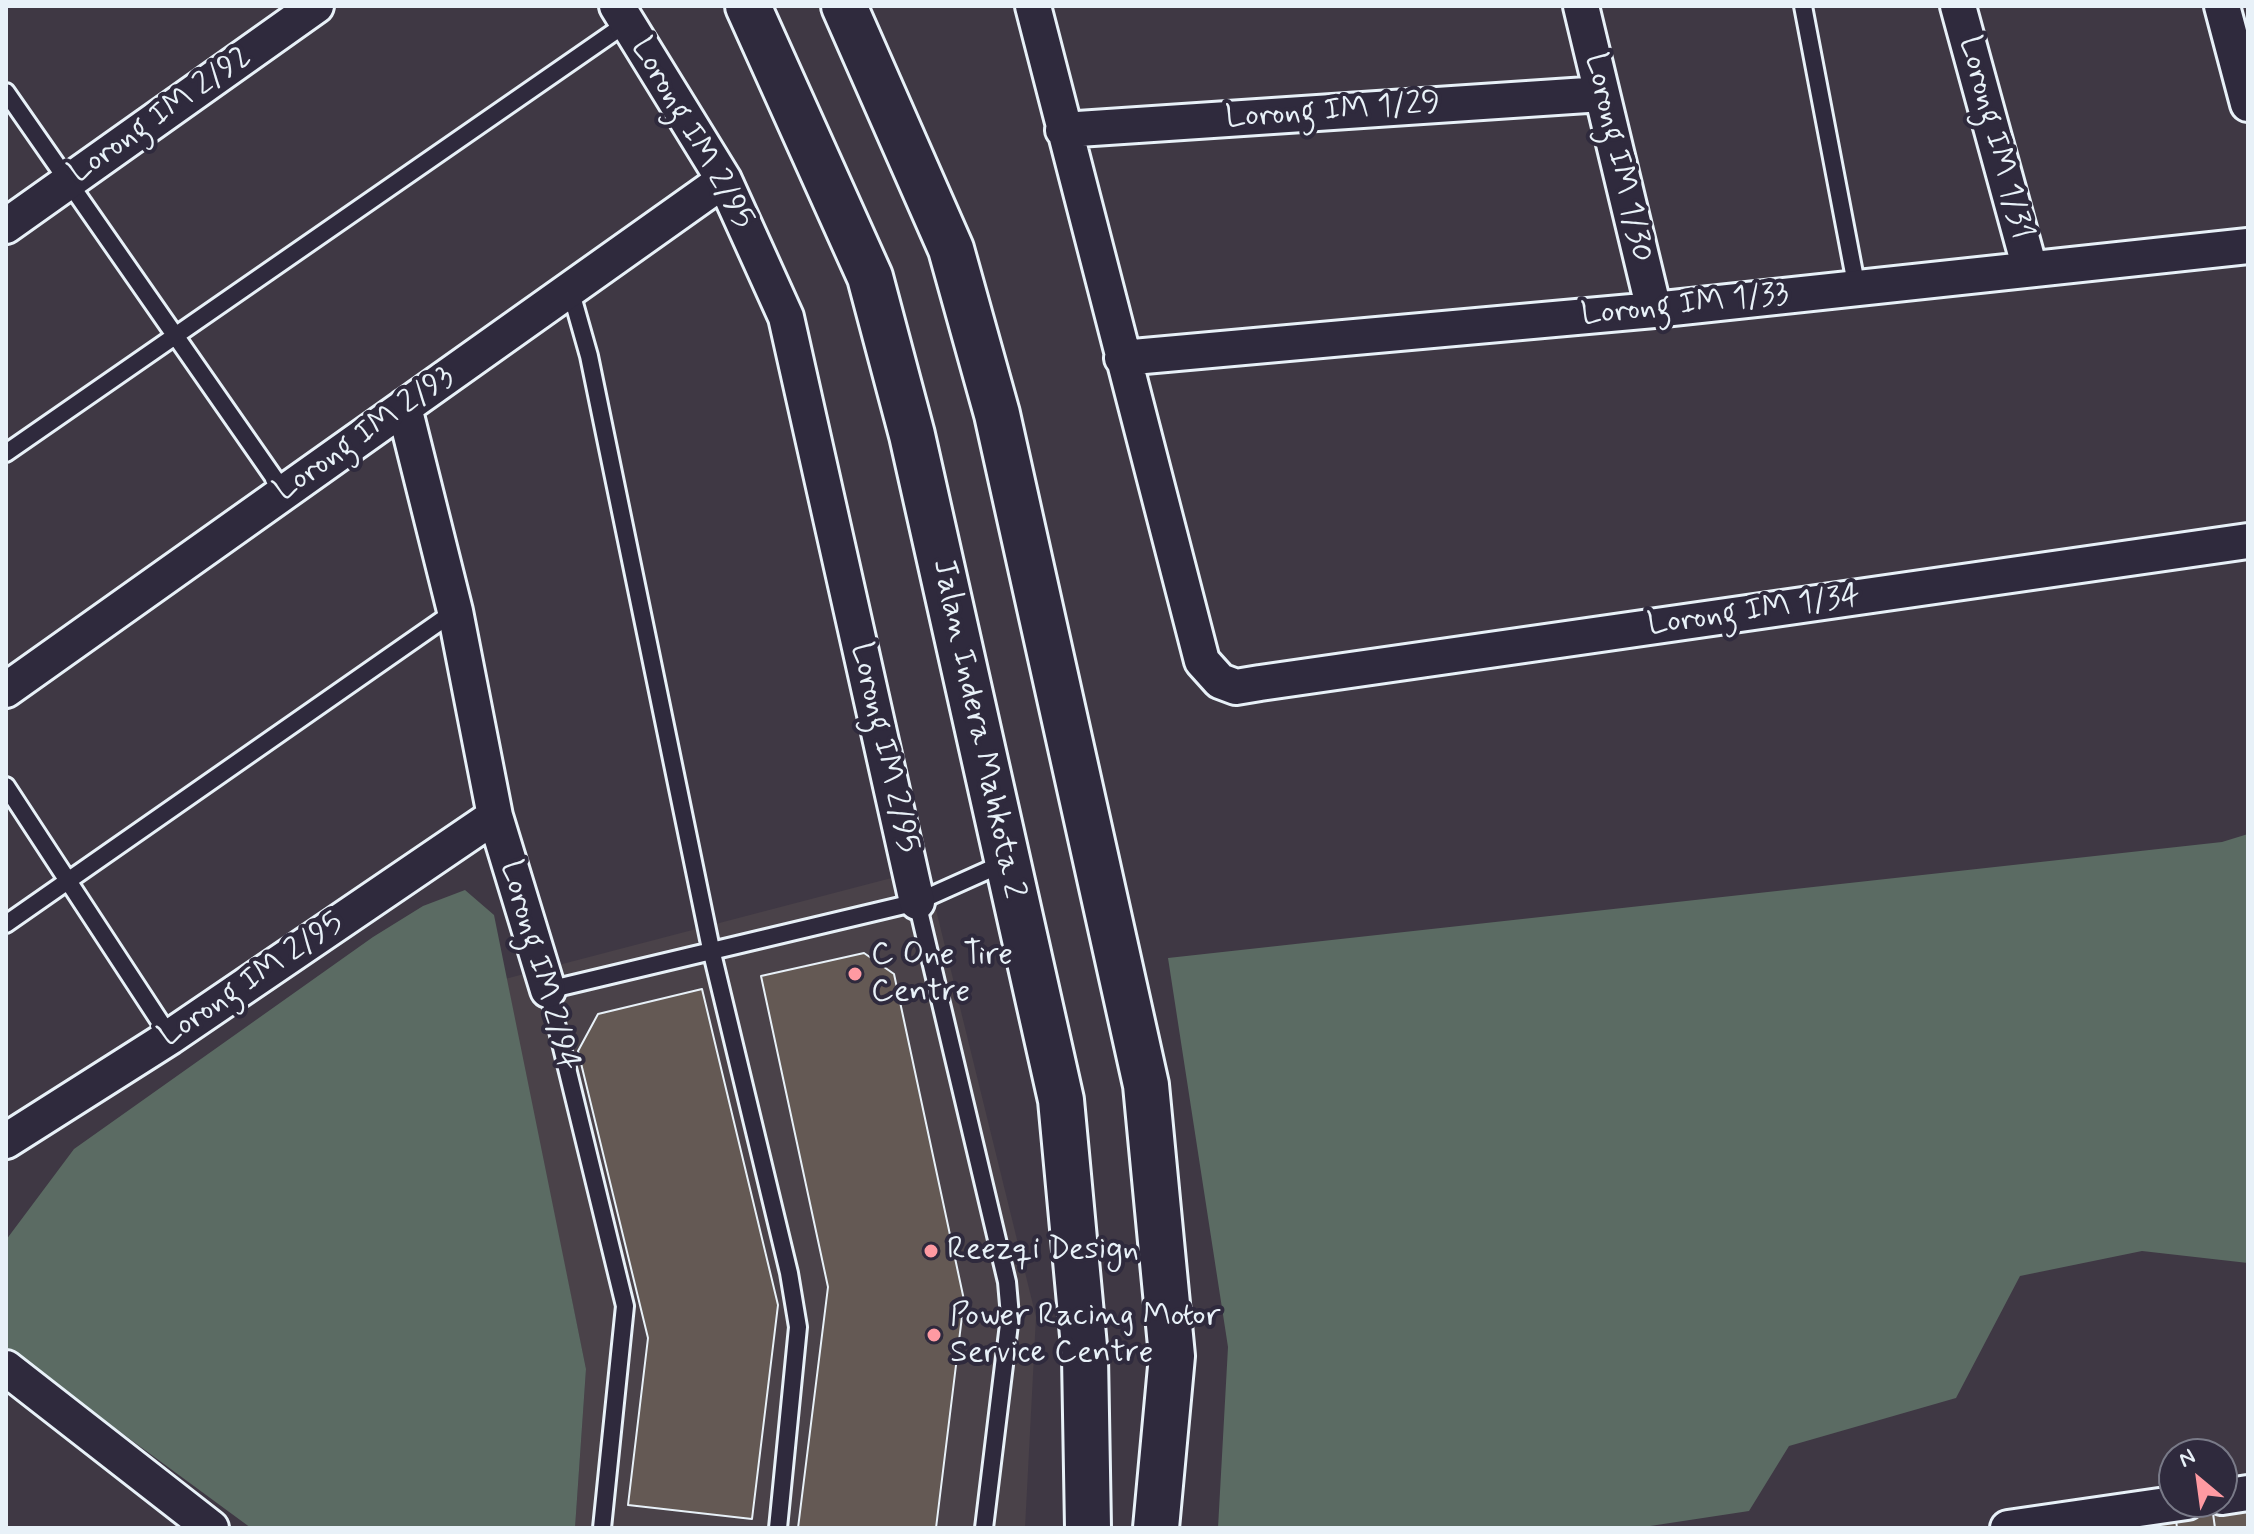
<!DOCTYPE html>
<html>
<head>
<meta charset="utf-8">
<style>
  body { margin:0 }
  #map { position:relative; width:2254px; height:1534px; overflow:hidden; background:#3f3844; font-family:Mynerve,sans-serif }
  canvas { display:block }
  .frame { position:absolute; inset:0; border:8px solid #e8f1f8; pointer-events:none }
  .north { position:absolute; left:2158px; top:1438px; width:80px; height:80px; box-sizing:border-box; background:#2f2a3d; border:2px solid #797a88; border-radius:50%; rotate:331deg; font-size:22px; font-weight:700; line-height:32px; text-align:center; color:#e8f1f8 }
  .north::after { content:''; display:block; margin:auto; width:28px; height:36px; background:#ff9aa2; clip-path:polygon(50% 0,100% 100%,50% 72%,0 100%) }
</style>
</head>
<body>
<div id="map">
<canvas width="2254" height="1534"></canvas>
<div class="frame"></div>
<div class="north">N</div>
</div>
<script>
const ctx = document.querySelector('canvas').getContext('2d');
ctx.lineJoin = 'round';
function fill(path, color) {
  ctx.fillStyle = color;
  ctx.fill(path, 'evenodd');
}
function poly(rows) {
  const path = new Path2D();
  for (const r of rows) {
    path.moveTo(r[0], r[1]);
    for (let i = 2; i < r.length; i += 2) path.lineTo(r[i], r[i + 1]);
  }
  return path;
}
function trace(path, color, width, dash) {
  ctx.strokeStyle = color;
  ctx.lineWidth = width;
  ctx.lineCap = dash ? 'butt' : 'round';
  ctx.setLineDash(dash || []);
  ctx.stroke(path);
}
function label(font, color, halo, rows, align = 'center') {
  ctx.font = font + ' Mynerve,sans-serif';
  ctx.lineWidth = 8;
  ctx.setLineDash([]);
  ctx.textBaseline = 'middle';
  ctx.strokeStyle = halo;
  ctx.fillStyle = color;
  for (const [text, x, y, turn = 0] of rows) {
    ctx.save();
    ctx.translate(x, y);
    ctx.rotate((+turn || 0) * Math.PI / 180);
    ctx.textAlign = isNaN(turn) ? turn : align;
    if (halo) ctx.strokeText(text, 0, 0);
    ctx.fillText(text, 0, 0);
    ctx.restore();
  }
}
const built = poly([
  [926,869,1036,1317,1025,1528,575,1528,586,1369,505,979]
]);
const green = poly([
  [2248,834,2248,1263,2142,1251,2020,1276,1956,1398,1789,1446,1749,1511,1637,1528,1218,1528,1228,1347,1168,958,2222,842],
  [465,890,494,915,586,1369,575,1528,251,1528,6,1348,6,1240,74,1149,373,937,423,906]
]);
const building = poly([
  [864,953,894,974,964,1300,936,1528,798,1528,828,1287,761,976,864,953],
  [702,989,778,1305,752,1519,628,1505,648,1338,578,1051,598,1014,702,989],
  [2248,1501,2248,1528,2215,1528,2212,1506,2248,1501],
  [2212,1506,2215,1528,2177,1528,2175,1512,2212,1506],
  [2175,1512,2177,1528,2139,1528,2137,1518,2175,1512]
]);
const lane = poly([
  [1803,6,1857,289],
  [6,92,284,492],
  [570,289,589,356,711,949,789,1273,798,1327,778,1528],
  [6,453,627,23],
  [6,786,170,1037],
  [917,902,1007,1282,1010,1316,984,1528],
  [6,924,455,611],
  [602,1528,625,1306,548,990,917,902,1004,863]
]);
const street = poly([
  [617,6,724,180,786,317,917,902],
  [1033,6,1202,661,1220,681,1236,687,1260,683,2248,541],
  [1581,6,1654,310],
  [1958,6,2030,269],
  [2222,6,2248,104],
  [1063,130,1602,94],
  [6,226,316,6],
  [1122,358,1654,310,2248,246],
  [404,407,455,611,495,816,548,990],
  [6,690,724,180],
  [6,1141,170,1037,495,816],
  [6,1368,211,1528],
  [2222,1497,2248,1493],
  [2008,1528,2187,1502]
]);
const secondary = poly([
  [748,6,870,277,912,435,1061,1100,1085,1357,1088,1528],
  [844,6,951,249,997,414,1146,1085,1172,1356,1156,1528]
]);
const markers = [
  [855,974,8,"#ff9aa2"],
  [931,1251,8,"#ff9aa2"],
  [934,1335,8,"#ff9aa2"]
];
const streetNames = [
  ["Lorong IM 1/29",1333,112,-4],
  ["Lorong IM 2/92",161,116,-35],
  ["Lorong IM 2/95",691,134,60],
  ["Lorong IM 1/31",1994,138,75],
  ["Lorong IM 1/30",1617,158,77],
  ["Lorong IM 1/33",1685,306,-6],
  ["Lorong IM 2/93",365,435,-35],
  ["Lorong IM 1/34",1754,612,-8],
  ["Jalan Indera Mahkota 2",977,729,78],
  ["Lorong IM 2/95",883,748,77],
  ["Lorong IM 2/94",538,966,74],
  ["Lorong IM 2/95",252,981,-34]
];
const poiNames = [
  ["C One Tire",871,956],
  ["Centre",871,993],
  ["Reezqi Design",947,1251],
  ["Power Racing Motor",950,1317],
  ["Service Centre",950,1354]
];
fill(built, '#4a4249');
fill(green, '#5b6b63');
fill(building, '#645954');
trace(building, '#e8f1f8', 2);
trace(lane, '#e8f1f8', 22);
trace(street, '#e8f1f8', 40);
trace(secondary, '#e8f1f8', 50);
trace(lane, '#2f2a3d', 16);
trace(street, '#2f2a3d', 34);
trace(secondary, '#2f2a3d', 44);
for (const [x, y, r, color] of markers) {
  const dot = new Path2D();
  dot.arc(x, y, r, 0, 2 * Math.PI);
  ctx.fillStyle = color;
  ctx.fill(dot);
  trace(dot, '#2f2a3d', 3);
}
label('32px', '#e8f1f8', '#2f2a3d', streetNames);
label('32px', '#e8f1f8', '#2f2a3d', poiNames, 'left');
</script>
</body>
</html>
